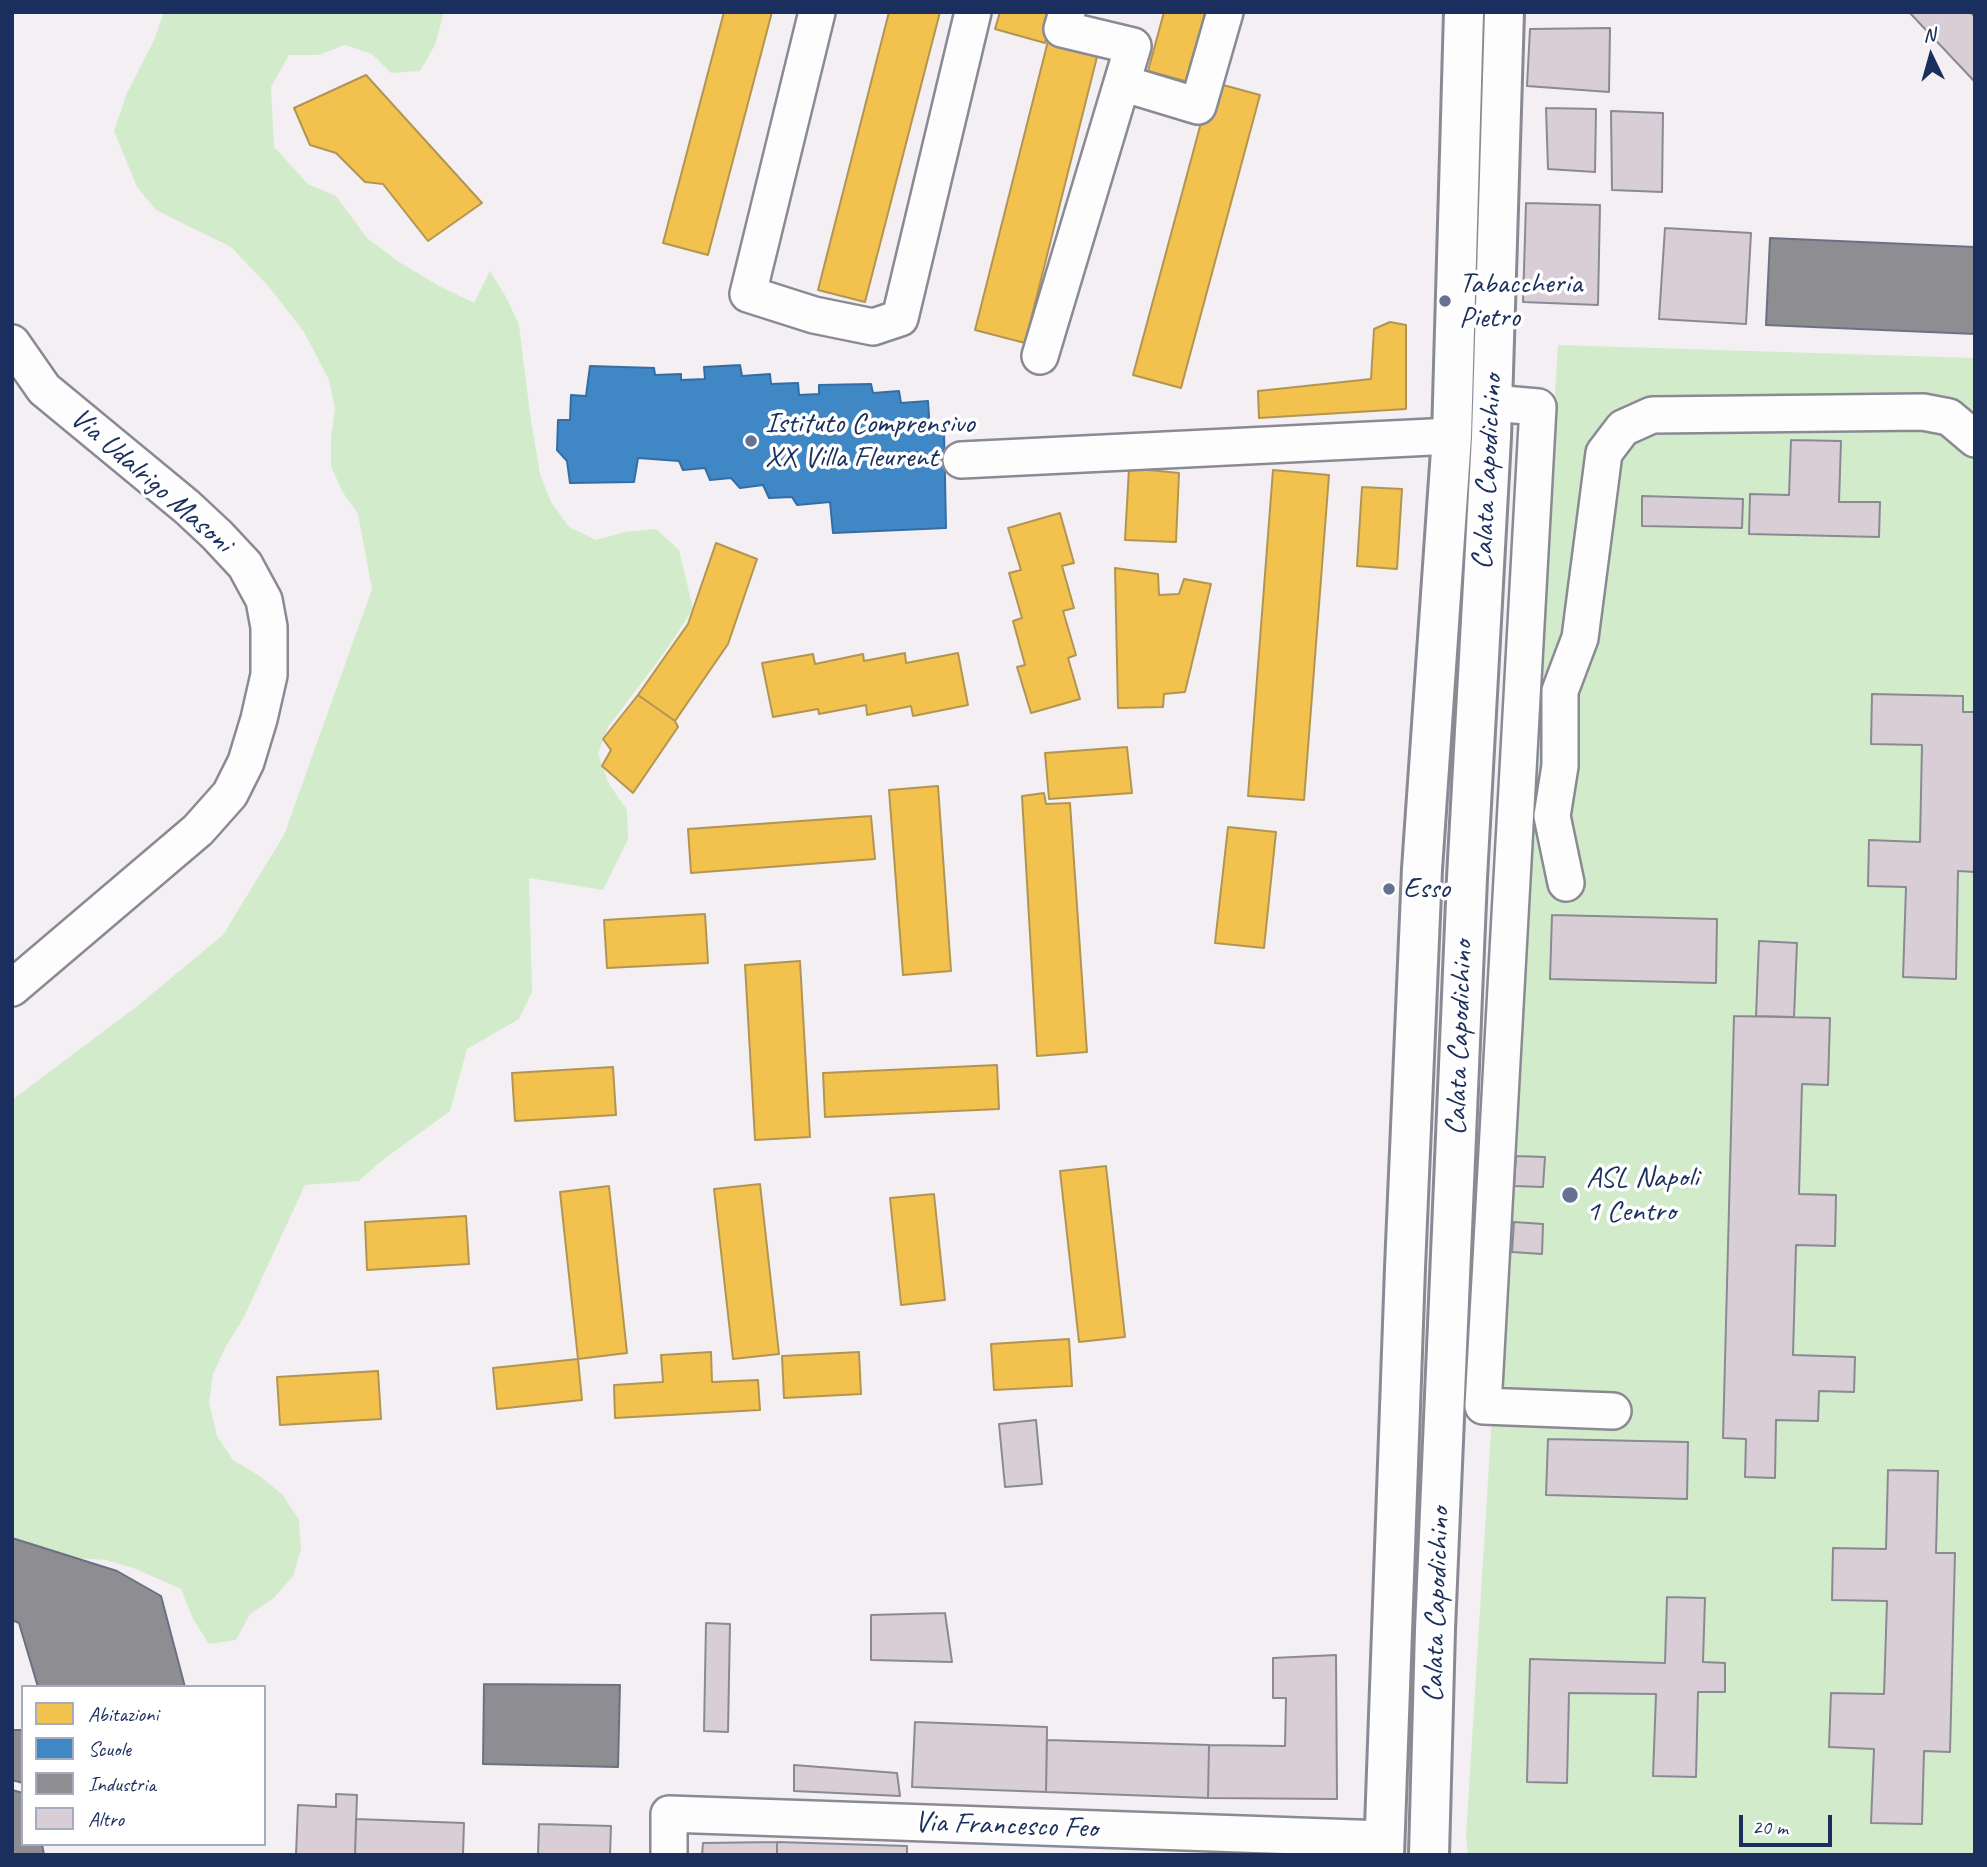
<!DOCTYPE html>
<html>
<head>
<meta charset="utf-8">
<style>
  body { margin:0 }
  #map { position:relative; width:1987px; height:1867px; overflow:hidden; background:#f4eff2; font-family:Caveat,sans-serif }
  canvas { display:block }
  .frame { position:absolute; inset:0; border:14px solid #1b2f5e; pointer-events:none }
  .legend { position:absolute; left:21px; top:1685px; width:245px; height:161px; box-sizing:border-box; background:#fff; border:2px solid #a4acbf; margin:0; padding:9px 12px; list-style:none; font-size:21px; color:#1b2f5e }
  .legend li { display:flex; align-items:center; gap:14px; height:35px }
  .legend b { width:35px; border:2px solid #a4acbf }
  .north { position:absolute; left:1896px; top:21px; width:70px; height:70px; -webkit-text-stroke:5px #fff; paint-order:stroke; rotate:355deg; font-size:19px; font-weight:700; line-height:28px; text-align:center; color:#1b2f5e }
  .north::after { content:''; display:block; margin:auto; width:24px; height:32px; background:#1b2f5e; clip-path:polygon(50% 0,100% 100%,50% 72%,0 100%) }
  .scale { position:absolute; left:1739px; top:1815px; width:93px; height:32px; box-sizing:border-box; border:4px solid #1b2f5e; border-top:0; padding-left:9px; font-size:21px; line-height:24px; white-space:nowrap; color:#1b2f5e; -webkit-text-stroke:5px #fff; paint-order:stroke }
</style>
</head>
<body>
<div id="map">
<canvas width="1987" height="1867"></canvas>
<div class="frame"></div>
<ul class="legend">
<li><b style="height:19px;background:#f2c14e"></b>Abitazioni</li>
<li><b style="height:19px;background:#3f88c5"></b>Scuole</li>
<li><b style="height:19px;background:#8d8d92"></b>Industria</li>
<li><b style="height:19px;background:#d9ced5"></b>Altro</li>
</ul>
<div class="north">N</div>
<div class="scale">20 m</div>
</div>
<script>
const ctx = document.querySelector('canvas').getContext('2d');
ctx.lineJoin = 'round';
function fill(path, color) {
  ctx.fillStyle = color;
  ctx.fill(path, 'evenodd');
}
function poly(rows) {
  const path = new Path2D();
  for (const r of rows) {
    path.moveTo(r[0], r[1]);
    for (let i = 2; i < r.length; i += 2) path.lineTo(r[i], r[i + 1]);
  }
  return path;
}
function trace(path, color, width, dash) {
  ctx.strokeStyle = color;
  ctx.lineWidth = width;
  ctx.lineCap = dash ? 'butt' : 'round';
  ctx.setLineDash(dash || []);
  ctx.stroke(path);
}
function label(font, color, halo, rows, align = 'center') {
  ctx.font = font + ' Caveat,sans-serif';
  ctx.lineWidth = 7;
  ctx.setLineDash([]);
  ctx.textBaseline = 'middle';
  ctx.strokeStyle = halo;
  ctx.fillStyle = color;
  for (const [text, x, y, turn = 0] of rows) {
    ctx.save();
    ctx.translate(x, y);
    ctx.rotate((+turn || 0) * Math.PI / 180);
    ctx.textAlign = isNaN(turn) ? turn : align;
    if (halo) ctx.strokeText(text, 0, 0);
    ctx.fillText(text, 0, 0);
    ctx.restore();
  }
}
const green = poly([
  [164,12,444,12,435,45,420,71,391,73,372,54,345,45,318,55,289,55,271,87,274,147,308,184,336,196,367,238,399,262,439,286,474,303,490,271,506,297,519,325,530,414,540,474,551,502,569,527,596,540,625,532,656,529,679,550,693,609,664,653,608,727,598,754,609,784,627,810,628,839,603,890,529,878,532,992,519,1019,467,1049,450,1111,380,1162,359,1181,305,1185,243,1319,226,1346,213,1374,209,1403,217,1436,233,1460,258,1475,282,1494,299,1520,301,1549,293,1576,274,1598,250,1614,236,1640,209,1644,193,1619,181,1589,136,1569,106,1560,48,1556,12,1546,12,1100,136,1007,223,935,284,835,372,589,358,514,342,491,331,466,331,438,335,409,329,380,304,332,269,287,231,247,156,210,137,187,114,131,127,93,154,40],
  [1558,345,1975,358,1975,1855,1468,1855,1466,1837]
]);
const homes = poly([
  [724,12,772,12,708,255,663,243,724,12],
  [889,12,940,12,865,302,818,290,889,12],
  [1000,12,1054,12,1045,43,995,29,1000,12],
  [1164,12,1220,12,1200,85,1148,71,1164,12],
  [1048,41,1098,53,1025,343,975,330,1048,41],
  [366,75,482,203,428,241,383,184,365,182,336,153,310,145,294,108,366,75],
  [1212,82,1260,95,1181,388,1133,375,1212,82],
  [1390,322,1406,325,1406,409,1259,418,1258,391,1371,379,1374,329,1390,322],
  [1129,468,1179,473,1176,542,1125,540,1129,468],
  [1273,470,1329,475,1304,800,1248,796,1273,470],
  [1362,487,1402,489,1397,569,1357,566,1362,487],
  [1060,513,1074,563,1062,566,1074,608,1063,611,1076,655,1068,658,1080,699,1031,713,1017,667,1025,665,1013,621,1022,618,1009,573,1021,570,1008,528,1060,513],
  [716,543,757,559,728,644,675,721,638,695,688,624,716,543],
  [1115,568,1158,574,1159,595,1179,594,1184,579,1211,584,1185,692,1164,694,1163,707,1118,708,1115,568],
  [905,653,906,663,958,653,968,705,913,716,911,706,867,715,866,705,819,714,818,709,773,717,762,663,813,654,815,664,863,654,864,661,905,653],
  [638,695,675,721,678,727,633,793,602,766,611,750,603,739,638,695],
  [1127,747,1132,793,1049,799,1045,753,1127,747],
  [938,786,951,971,903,975,889,790,938,786],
  [1044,793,1046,804,1070,803,1087,1052,1037,1056,1022,796,1044,793],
  [871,816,875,859,691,873,688,829,871,816],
  [1228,827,1276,832,1264,948,1215,943,1228,827],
  [705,914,708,963,607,968,604,920,705,914],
  [800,961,810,1137,755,1140,745,965,800,961],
  [997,1065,999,1109,825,1117,823,1073,997,1065],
  [613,1067,616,1115,515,1121,512,1073,613,1067],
  [1106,1166,1125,1337,1079,1342,1060,1171,1106,1166],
  [760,1184,779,1354,733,1359,714,1189,760,1184],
  [609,1186,627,1353,578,1359,560,1192,609,1186],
  [934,1194,945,1300,901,1305,890,1198,934,1194],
  [466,1216,469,1264,367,1270,365,1222,466,1216],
  [1069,1339,1072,1386,994,1390,991,1344,1069,1339],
  [711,1352,712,1382,758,1380,760,1410,615,1418,614,1385,663,1382,661,1355,711,1352],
  [859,1352,861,1394,784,1398,782,1356,859,1352],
  [578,1359,582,1400,497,1409,493,1368,578,1359],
  [378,1371,381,1419,280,1425,277,1377,378,1371]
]);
const schools = poly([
  [740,365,742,376,770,374,771,384,798,383,799,395,819,394,819,385,871,384,873,393,899,391,901,403,928,401,930,431,944,430,946,528,833,533,830,502,797,505,792,497,769,498,763,485,740,488,731,478,710,480,705,468,683,470,679,461,638,458,634,482,570,483,567,461,557,450,558,420,570,420,571,395,586,396,590,366,654,368,655,375,681,374,681,380,705,379,704,367,740,365]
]);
const industry = poly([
  [1770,238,1975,247,1975,334,1766,325,1770,238],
  [12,1538,117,1571,161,1596,185,1687,38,1687,19,1623,12,1620,12,1538],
  [484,1684,620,1685,618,1767,483,1764,484,1684],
  [12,1730,23,1730,23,1783,12,1780,12,1730],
  [12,1790,23,1793,23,1844,42,1844,44,1855,12,1855,12,1790]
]);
const building = poly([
  [1909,12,1970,12,1975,17,1975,82,1909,12],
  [1610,28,1609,92,1527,86,1530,29,1610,28],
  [1546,108,1596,109,1595,172,1548,169,1546,108],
  [1611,111,1663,113,1662,192,1612,190,1611,111],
  [1526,203,1600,205,1598,305,1523,302,1526,203],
  [1665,228,1751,233,1746,324,1659,319,1665,228],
  [1791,440,1841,441,1839,502,1880,502,1879,537,1749,534,1750,494,1789,495,1791,440],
  [1642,496,1743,499,1742,528,1642,526,1642,496],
  [1872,694,1963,696,1963,712,1975,712,1975,872,1958,871,1956,979,1903,977,1906,887,1868,886,1869,840,1920,842,1922,745,1871,744,1872,694],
  [1552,915,1717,919,1716,983,1550,979,1552,915],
  [1759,941,1797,943,1794,1017,1756,1016,1759,941],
  [1734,1016,1830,1018,1828,1085,1802,1084,1799,1194,1836,1195,1835,1246,1796,1245,1793,1355,1855,1357,1854,1392,1819,1391,1818,1421,1776,1420,1775,1478,1745,1477,1746,1439,1723,1438,1734,1016],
  [1516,1156,1545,1157,1543,1187,1514,1186,1516,1156],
  [1514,1222,1543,1224,1542,1254,1512,1252,1514,1222],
  [1036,1420,1042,1484,1005,1487,999,1424,1036,1420],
  [1548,1439,1688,1442,1687,1499,1546,1495,1548,1439],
  [1888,1470,1938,1471,1936,1553,1955,1553,1950,1752,1924,1751,1922,1824,1871,1823,1874,1749,1829,1747,1831,1693,1884,1694,1887,1601,1832,1600,1833,1548,1886,1549,1888,1470],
  [1667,1597,1705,1598,1703,1662,1725,1663,1725,1692,1698,1692,1696,1777,1653,1776,1656,1694,1569,1693,1567,1783,1527,1782,1530,1659,1665,1663,1667,1597],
  [945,1613,952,1662,871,1660,871,1615,945,1613],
  [706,1623,730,1624,728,1732,704,1731,706,1623],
  [1336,1655,1337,1799,1208,1798,1209,1745,1285,1746,1286,1698,1273,1698,1273,1658,1336,1655],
  [915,1722,1047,1727,1046,1792,912,1787,915,1722],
  [1047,1740,1209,1745,1208,1798,1046,1792,1047,1740],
  [794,1765,897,1773,900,1796,794,1791,794,1765],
  [336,1794,357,1795,355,1855,296,1855,298,1805,336,1807,336,1794],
  [356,1819,464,1823,463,1855,355,1855,356,1819],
  [539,1824,611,1826,610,1855,538,1855,539,1824],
  [777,1842,777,1855,702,1855,703,1843,777,1842],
  [777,1842,907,1846,907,1855,777,1855,777,1842]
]);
const minor = poly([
  [817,12,748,294,814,315,873,327,900,318,973,12],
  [1122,83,1198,106,1225,12],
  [12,343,44,389,187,507,217,535,245,565,264,600,269,627,269,675,259,719,246,762,230,794,198,830,12,988],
  [1040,356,1133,46,1062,29,1067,12],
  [1492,403,1538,407,1483,1406,1613,1411],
  [961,460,1452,436],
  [1566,883,1552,816,1560,766,1560,691,1580,638,1604,453,1623,428,1652,415,1923,412,1949,417,1975,439],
  [669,1855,669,1814,1385,1839]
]);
const major = poly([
  [1384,1855,1405,1268,1422,869,1452,436,1464,12],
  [1429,1855,1435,1629,1467,878,1491,437,1504,12]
]);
const markers = [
  [1445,301,7,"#677292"],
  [751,441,7,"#677292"],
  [1389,889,7,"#677292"],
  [1570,1195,9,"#677292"]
];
const poiNames = [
  ["Tabaccheria",1459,284],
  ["Pietro",1459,318],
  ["Istituto Comprensivo",765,424],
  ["XX Villa Fleurent",765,458],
  ["Esso",1403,889],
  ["ASL Napoli",1586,1178],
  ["1 Centro",1586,1212]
];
const streetNames = [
  ["Calata Capodichino",1488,472,-87],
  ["Via Udalrigo Masoni",151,481,41],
  ["Calata Capodichino",1460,1038,-88],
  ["Calata Capodichino",1437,1605,-88],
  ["Via Francesco Feo",1006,1826,2]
];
fill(green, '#d2eccb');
fill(homes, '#f2c14e');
trace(homes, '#b29553', 2);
fill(schools, '#3f88c5');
trace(schools, '#346da6', 2);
fill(industry, '#8d8d92');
trace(industry, '#6b7182', 2);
fill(building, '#d9ced5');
trace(building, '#898a94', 2);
trace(minor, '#898a94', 40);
trace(major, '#898a94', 44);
trace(minor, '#fdfdfd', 35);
trace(major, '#fdfdfd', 38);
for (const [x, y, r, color] of markers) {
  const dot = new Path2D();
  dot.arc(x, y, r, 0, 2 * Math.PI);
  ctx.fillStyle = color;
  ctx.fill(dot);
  trace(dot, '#fff', 2.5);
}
label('30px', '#1b2f5e', '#fff', poiNames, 'left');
label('30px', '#1b2f5e', '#fff', streetNames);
</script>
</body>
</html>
